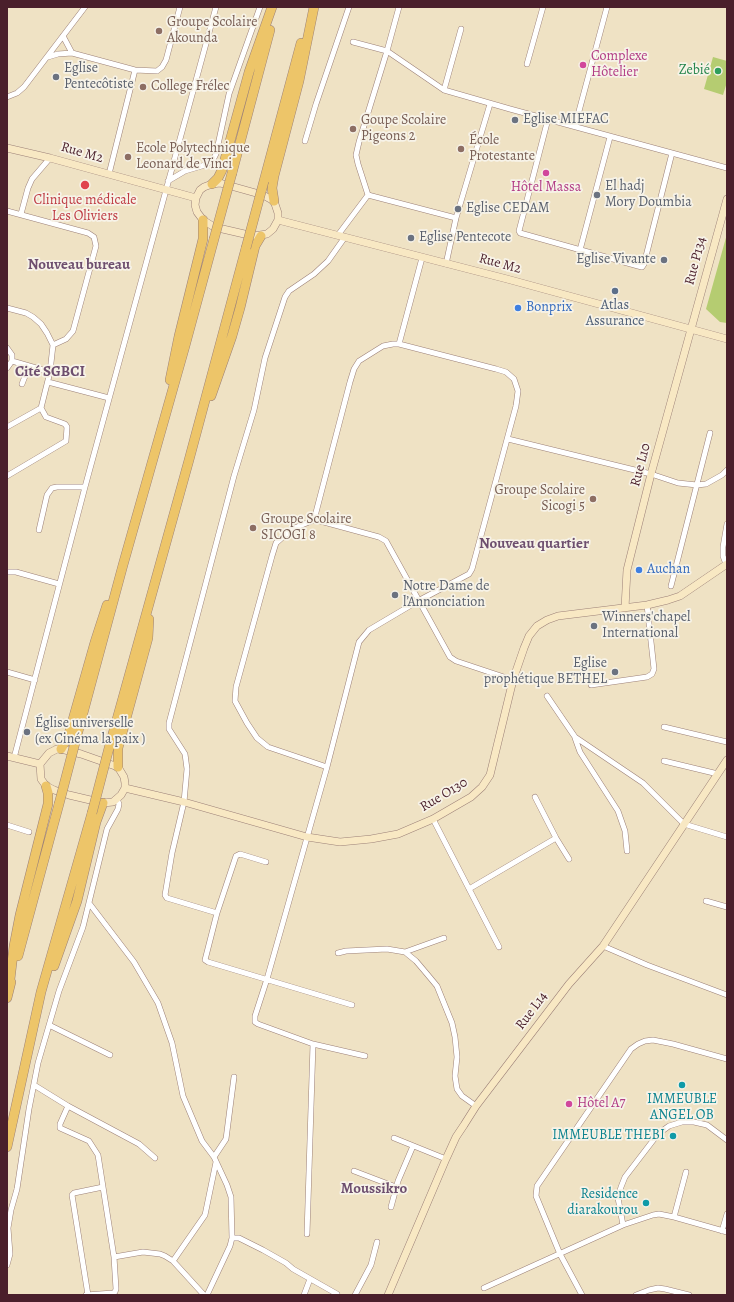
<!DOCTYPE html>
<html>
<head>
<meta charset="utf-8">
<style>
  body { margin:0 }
  #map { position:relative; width:734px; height:1302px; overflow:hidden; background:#efe2c4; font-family:Alegreya,serif }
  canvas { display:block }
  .frame { position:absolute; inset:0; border:8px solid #4a1f2b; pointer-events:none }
</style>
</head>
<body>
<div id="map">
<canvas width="734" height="1302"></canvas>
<div class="frame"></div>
</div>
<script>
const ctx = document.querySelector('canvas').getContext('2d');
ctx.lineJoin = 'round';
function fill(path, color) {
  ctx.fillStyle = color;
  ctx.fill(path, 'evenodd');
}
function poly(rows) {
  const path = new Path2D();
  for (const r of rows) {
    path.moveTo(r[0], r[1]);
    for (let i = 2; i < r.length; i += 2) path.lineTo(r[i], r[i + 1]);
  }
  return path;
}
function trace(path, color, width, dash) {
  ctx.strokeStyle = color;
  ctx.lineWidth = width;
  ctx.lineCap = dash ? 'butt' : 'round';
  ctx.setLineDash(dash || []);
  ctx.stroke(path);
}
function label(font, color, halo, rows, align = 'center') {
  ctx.font = font + ' Alegreya,serif';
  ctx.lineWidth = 3.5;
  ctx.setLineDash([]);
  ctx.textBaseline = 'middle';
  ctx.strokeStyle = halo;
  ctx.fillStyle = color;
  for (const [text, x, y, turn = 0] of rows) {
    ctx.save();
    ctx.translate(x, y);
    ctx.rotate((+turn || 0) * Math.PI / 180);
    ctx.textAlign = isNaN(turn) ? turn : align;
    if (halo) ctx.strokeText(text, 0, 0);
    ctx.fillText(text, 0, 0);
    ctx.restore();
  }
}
const green = poly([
  [713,57,727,61,727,82,723,95,704,89],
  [727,234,727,323,720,322,706,309]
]);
const street = poly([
  [63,36,72,53],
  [353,42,387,51,444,90,510,109,727,168],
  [48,57,58,54,72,53,135,70,157,71,162,67,166,60,180,7],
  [527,64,543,7],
  [444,90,461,29],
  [7,97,17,93,24,87,85,7],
  [548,119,519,231,520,233,638,266,642,267,644,264,672,153],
  [575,126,607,7],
  [305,141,316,104,349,7],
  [109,174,135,70],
  [168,181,185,171,205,165,213,160,216,154,229,94,260,7],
  [368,195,358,164,356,155,359,142,387,51,399,7],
  [368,195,456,218],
  [7,211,88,233,94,237,96,246,73,331,66,339,53,345],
  [21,214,28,188,32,179,50,158],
  [338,235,368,195],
  [580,250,610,137],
  [446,264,456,218,490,104],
  [7,308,26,313,33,317,41,324,47,333,53,345,50,372,41,408,7,427],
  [399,344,422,258],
  [7,348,12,355,12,361,7,368],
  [12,361,50,372],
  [48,382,109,398],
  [22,384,29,366],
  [508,439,651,474,678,483,697,485,706,484,722,475,727,470],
  [7,476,66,441,67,427,65,424,46,417,41,408],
  [39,530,47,495,52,488,57,487,85,487],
  [726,564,723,556,723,547,727,524],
  [7,572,16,572,59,584],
  [671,586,710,433],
  [7,672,35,680],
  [591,685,647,677,652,674,654,669,647,605],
  [547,696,575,737,643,783,684,824,727,837],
  [664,727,727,742],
  [575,738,580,752,618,811,625,831,627,851],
  [14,758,85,487,216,7],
  [664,761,718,774],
  [327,767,268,747,257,738,247,723,235,701,236,687,272,556,276,543,292,529,314,520,320,521,379,537,386,541,450,657,456,661,513,680],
  [535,797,556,838,569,859],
  [433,819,499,947],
  [7,825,29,832],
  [266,862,240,854,236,856,217,913,205,960,208,962,352,1005],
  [469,889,556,838],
  [706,901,727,907],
  [89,903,134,962,158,1003,172,1043,183,1096,202,1141,214,1157,227,1185,231,1197,232,1238,230,1246,207,1295],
  [217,913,167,898,165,895,172,853,184,802,187,769,185,754,169,729,169,723,234,476,254,410,265,358,285,297,289,291,314,274,328,261,345,237],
  [603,946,647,965,727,995],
  [405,952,444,938],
  [338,953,346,951,387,949,405,952,416,961,427,974,437,986,452,1023,455,1037,457,1057,455,1076,457,1089,462,1096,476,1106],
  [49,1025,110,1055],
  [313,1044,365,1056],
  [34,1085,68,1106,139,1144,155,1158],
  [68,1106,60,1124,60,1128,89,1141,98,1155,114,1257],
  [394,1138,446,1159],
  [214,1157,226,1139,234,1077],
  [354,1171,396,1187],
  [391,1207,398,1181,413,1146],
  [674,1217,686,1172],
  [623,1225,618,1198,621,1187,625,1177,658,1134,669,1126,682,1122,694,1122,707,1125,727,1140],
  [722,1231,727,1214],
  [307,1234,313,1044,258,1024,255,1022,255,1016,267,979,327,767,359,642,369,630,418,601,469,574,472,569,516,406,518,391,514,379,506,372,496,369,399,344,393,344,383,346,359,361,354,369,350,382,314,520],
  [232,1238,239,1238,263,1250,286,1263,293,1269,337,1294],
  [173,1261,205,1215,216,1162],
  [7,1265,10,1254,8,1228,11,1210,17,1189,29,1109,38,1063,59,991,83,927,107,829,118,809,119,804,117,799],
  [484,1288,623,1225,653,1215,659,1214,674,1217,727,1232],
  [86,1295,113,1293,115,1292,116,1289,114,1257,143,1252,160,1254,165,1256,173,1261,204,1295],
  [88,1295,72,1195,74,1193,103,1187],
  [304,1295,310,1279],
  [355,1295,371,1265,377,1242],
  [582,1295,560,1254,536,1196,537,1186,631,1049,638,1044,645,1041,653,1040,673,1044,727,1059],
  [636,1295,649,1290,658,1288,665,1289,689,1295]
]);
const secondary = poly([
  [7,148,50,158,196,198],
  [220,183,263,195,274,201,278,213,278,220,273,229,267,234,253,236,214,227,203,220,197,212,195,205,196,198,200,190,204,187,212,184,220,183],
  [278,220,507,279,727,339],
  [625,608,627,570,651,474,727,199],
  [57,749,61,749,81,754,118,767,124,777,125,783,125,788,121,795,113,802,103,803,69,795,54,790,46,786,41,779,40,764,49,753,57,749],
  [7,756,40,764],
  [125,788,184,802,307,837,340,842,371,839,398,834,433,819,471,797,482,787,490,775,513,680,524,648,529,636,537,626,547,620,558,616,647,605,668,600,680,596,727,564],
  [388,1295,446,1159,456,1137,464,1125,476,1106,569,984,603,946,727,760]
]);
const highway = poly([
  [232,173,270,30],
  [264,181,301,43],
  [212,184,218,178,222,170,249,72,272,7],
  [274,201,272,188,274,176,299,81,314,7],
  [170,380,179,336,203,239,203,220],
  [211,396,232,336,240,308,255,246,261,236],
  [76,739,123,565,185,346,214,239],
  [109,748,189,460,246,248],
  [61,749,68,737,95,642,107,605],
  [118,767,118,748,148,638,149,619],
  [18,956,59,804],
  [54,966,77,901,96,822,103,803],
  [9,988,14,946,20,915,48,804,48,793,46,786],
  [7,998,11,982],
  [7,1147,41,992,92,813]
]);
const highwayBridge = poly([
  [214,239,232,173],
  [246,248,264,181],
  [59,804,76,739],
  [92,813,109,748]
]);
const markers = [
  [159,31,4,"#8d6e63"],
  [583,65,4,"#d1479c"],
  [718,71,4,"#2e9e5b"],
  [56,77,4,"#6b7280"],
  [143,87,4,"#8d6e63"],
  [515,120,4,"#6b7280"],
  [353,129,4,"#8d6e63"],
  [461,149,4,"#8d6e63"],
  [128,157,4,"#8d6e63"],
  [546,173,4,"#d1479c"],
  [85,185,5,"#e0444e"],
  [597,195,4,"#6b7280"],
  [458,209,4,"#6b7280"],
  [411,238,4,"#6b7280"],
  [664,260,4,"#6b7280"],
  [615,291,4,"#5c6f8a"],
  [518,308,4,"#3f7fe0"],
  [593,499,4,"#8d6e63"],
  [253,528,4,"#8d6e63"],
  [639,570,4,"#3f7fe0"],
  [395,595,4,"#6b7280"],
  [594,626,4,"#6b7280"],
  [615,672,4,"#6b7280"],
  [27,732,4,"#6b7280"],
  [682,1085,4,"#0f9aa8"],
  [569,1104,4,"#d1479c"],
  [673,1136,4,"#0f9aa8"],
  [646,1203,4,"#0f9aa8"]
];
const educationNames = [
  ["Groupe Scolaire",167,23],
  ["Akounda",167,39],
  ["College Frélec",151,87],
  ["Goupe Scolaire",361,121],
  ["Pigeons 2",361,137],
  ["École",469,141],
  ["Protestante",469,157],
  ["Ecole Polytechnique",136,149],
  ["Leonard de Vinci",136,165],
  ["Groupe Scolaire",585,491,"right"],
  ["Sicogi 5",585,507,"right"],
  ["Groupe Scolaire",261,520],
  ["SICOGI 8",261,536]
];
const hotelNames = [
  ["Complexe",591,57],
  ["Hôtelier",591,73],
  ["Hôtel Massa",546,188,"center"],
  ["Hôtel A7",577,1104]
];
const worshipNames = [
  ["Eglise",64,69],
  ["Pentecôtiste",64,85],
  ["Eglise MIEFAC",523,120],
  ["El hadj",605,187],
  ["Mory Doumbia",605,203],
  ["Eglise CEDAM",466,209],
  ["Eglise Pentecote",419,238],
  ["Eglise Vivante",656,260,"right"],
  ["Notre Dame de",403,587],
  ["l’Annonciation",403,603],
  ["Winners'chapel",602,618],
  ["International",602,634],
  ["Eglise",607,664,"right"],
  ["prophétique BETHEL",607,680,"right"],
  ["Église universelle",35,724],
  ["(ex Cinéma la paix )",35,740]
];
const leisureNames = [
  ["Zebié",710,71]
];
const streetNames = [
  ["Rue M2",82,153,16],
  ["Rue P134",696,261,-75],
  ["Rue M2",500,264,15],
  ["Rue L10",641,465,-75],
  ["Rue O130",444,795,-31],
  ["Rue L14",532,1011,-53]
];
const healthNames = [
  ["Clinique médicale",85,201],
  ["Les Oliviers",85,217]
];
const serviceNames = [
  ["Atlas",615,306],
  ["Assurance",615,322]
];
const shopNames = [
  ["Bonprix",526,308],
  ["Auchan",647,570]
];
const cultureNames = [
  ["IMMEUBLE",682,1100,"center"],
  ["ANGEL OB",682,1116,"center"],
  ["IMMEUBLE THEBI",665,1136],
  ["Residence",638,1195],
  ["diarakourou",638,1211]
];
const neighbourhoodNames = [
  ["Nouveau bureau",79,265],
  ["Cité SGBCI",50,372],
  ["Nouveau quartier",534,544],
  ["Moussikro",374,1189]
];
fill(green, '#b5cc71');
trace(street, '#9c8078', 6);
trace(secondary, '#9c8078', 8);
trace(highway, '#9c8078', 10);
trace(street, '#fff', 5);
trace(secondary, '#f8e8c3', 7);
trace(highway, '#edc569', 9);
trace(highwayBridge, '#9c8078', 10, []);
trace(highwayBridge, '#edc569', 9);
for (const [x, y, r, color] of markers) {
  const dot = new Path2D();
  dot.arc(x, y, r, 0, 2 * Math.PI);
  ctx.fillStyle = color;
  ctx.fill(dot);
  trace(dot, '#f7f3e8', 1.5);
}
label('14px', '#785e54', '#f7f3e8', educationNames, 'left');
label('14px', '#b23c85', '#f7f3e8', hotelNames, 'left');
label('14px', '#5b616d', '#f7f3e8', worshipNames, 'left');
label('14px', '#27864d', '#f7f3e8', leisureNames, 'right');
label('14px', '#4a1f2b', '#f7f3e8', streetNames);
label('14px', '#be3a42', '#f7f3e8', healthNames);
label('14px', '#4e5e75', '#f7f3e8', serviceNames);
label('14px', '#366cbe', '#f7f3e8', shopNames, 'left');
label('14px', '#0d838f', '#f7f3e8', cultureNames, 'right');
label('bold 15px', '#6d4e6e', '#f7f3e8', neighbourhoodNames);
</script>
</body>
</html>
